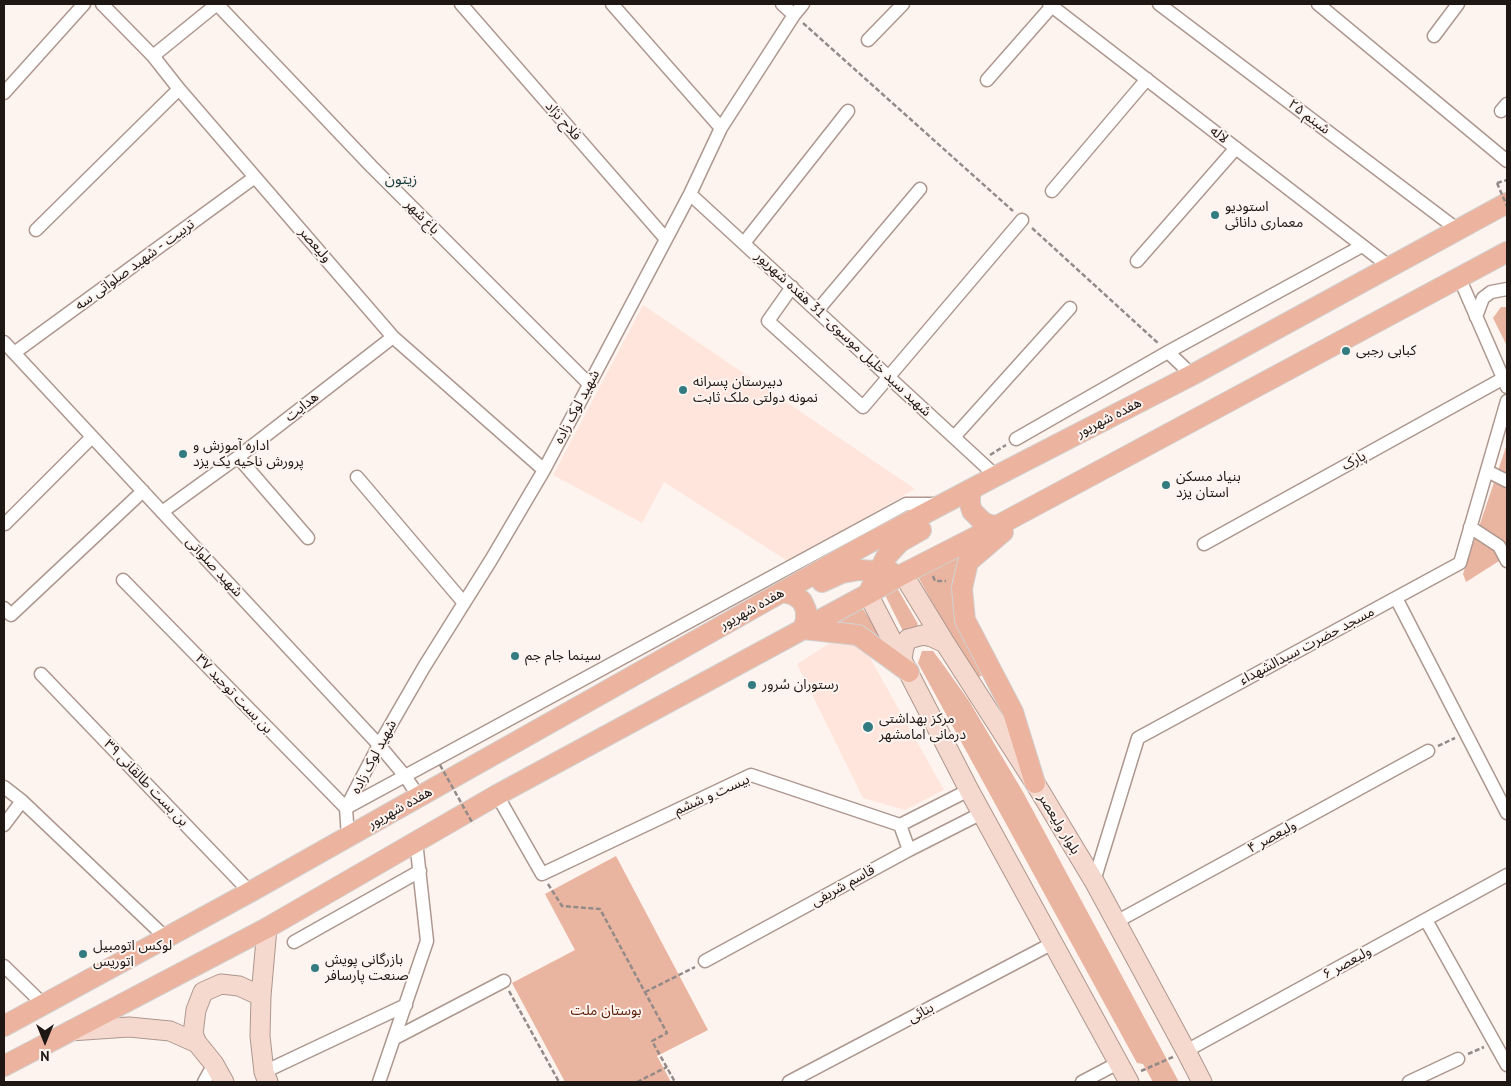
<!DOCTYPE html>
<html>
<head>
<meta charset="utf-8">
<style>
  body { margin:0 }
  #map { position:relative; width:1511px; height:1086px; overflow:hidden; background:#fdf4f0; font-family:"PT Sans",sans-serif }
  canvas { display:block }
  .frame { position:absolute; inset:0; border:5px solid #1f1714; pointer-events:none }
  .north { position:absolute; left:20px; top:1016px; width:50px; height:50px; -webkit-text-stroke:4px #fdf4f0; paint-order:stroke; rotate:180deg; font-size:14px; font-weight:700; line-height:20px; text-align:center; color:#1f1714 }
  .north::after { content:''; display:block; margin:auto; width:18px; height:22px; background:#1f1714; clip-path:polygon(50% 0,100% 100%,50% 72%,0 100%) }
</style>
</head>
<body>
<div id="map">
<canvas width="1511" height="1086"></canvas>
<div class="frame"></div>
<div class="north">N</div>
</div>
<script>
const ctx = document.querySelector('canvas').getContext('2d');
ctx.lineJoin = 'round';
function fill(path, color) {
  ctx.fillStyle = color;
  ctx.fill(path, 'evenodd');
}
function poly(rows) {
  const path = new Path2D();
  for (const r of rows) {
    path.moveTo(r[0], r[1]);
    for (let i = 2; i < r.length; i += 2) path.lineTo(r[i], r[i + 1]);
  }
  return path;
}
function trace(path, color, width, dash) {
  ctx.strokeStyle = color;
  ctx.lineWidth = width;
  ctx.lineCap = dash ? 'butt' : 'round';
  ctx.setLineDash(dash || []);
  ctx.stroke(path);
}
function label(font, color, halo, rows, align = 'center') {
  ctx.font = font + ' "PT Sans","Noto Sans Arabic",sans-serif';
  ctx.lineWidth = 4;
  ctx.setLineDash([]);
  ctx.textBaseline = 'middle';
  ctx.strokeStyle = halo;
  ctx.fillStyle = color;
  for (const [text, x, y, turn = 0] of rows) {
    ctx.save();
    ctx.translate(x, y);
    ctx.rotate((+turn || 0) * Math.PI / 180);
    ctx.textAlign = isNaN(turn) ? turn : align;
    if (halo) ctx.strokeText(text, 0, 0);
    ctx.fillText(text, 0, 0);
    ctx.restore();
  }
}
const built = poly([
  [643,305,915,489,789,562,664,482,642,523,553,475],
  [830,643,852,643,869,656,944,790,905,810,863,798,797,664]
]);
const green = poly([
  [1501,307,1507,307,1507,346,1493,318],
  [1507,444,1507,556,1466,582,1463,574],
  [984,538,960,558,952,582,955,615,982,676,976,677,973,675,917,575],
  [896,586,918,624,914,632,904,633,886,597,888,589],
  [861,606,891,652,819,628],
  [922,651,933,651,942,663,969,701,1023,792,1179,1082,1153,1082,1143,1064,1137,1063,918,663],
  [616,856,708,1030,657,1056,671,1082,565,1082,512,983,575,950,545,894]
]);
const path = poly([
  [803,23,1013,211],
  [1497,183,1507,180],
  [1032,228,1159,344],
  [990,455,1006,445],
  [933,576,935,581,946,581],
  [1438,746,1455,738],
  [548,884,562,906,600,909,667,1033,652,1041,675,1082],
  [509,991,559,1082],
  [645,992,695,967],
  [1468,1054,1484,1047],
  [1141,1071,1173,1057],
  [637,1082,667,1067]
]);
const minor = poly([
  [102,4,153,56,179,89,393,337,544,470],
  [217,4,372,167,589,384],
  [461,4,666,239],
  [612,4,721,128],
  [782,4,794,15],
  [1049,4,1390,267],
  [1159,4,1458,230],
  [1318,4,1507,161],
  [1434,36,1458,4],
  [868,40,903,4],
  [153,56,217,4],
  [987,80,1052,6],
  [4,93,84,4],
  [1501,111,1507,104],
  [1052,191,1147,79],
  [690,194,996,476],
  [36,230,179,89],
  [744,243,848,111],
  [1137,261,1236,148],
  [1459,277,1507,387],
  [792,287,768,321,863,407,1022,220],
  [817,311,920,189],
  [1476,317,1483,298,1491,292,1507,289],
  [4,342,379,745,405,776,419,797],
  [1168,352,1192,375],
  [14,353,255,177],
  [954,437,1070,308],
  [1016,439,1168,352,1362,246],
  [238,457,308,538],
  [1487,471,1507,481],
  [357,477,464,603],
  [162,512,238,457,393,337],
  [5,524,92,437],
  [1470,527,1499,546,1507,561],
  [1204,544,1504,378],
  [123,580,346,808,379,745,424,667,491,560,544,470,690,194,721,128,794,15,803,4],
  [1396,598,1507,813],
  [4,608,11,615,143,491],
  [41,674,250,892],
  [4,787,22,801,166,938],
  [497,795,542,874,751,775,900,825,969,790],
  [4,825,22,801],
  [900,825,909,850],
  [348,837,346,808,906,504,937,504],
  [1094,881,1138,738,1460,563,1507,401],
  [1426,920,1507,1065],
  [1116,922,1428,751],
  [294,942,420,871],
  [705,961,909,850,982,813],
  [4,966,44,1005],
  [395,1038,504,981],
  [1186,1051,1507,875],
  [264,1072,406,1005],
  [204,1082,214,1064],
  [379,1082,427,941,416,841],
  [789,1082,1053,943],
  [1082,1082,1118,1063],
  [1409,1082,1458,1059]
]);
const secondary = poly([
  [903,574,945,643,1035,783,1094,881,1186,1051,1202,1082],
  [868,594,969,790,1129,1082],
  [902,659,904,647,908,639,923,635,932,637,945,643],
  [267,928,261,996,260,1036,264,1072,268,1082],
  [70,1031,129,1027,170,1031,197,1043,214,1064,224,1082],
  [197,1043,193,1034,196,1010,203,992,221,984,239,986,261,996]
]);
const primary = poly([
  [972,489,970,496,970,504,972,511,983,522,990,525,997,526],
  [1003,532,968,562,962,588,965,620,1013,712,1035,783],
  [822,582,842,573,859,570,891,572],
  [783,592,794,595,802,601,806,610,806,620,803,629,858,635,909,672],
  [868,594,886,557,900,542,921,530],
  [4,1026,250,892,867,544,996,476,1192,375,1507,203],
  [4,1066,267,928,497,795,868,594,903,574,997,526,1507,252]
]);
const pathBridge = poly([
  [1497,183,1507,206],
  [440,765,473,824]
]);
const markers = [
  [1215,215,5,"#327b80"],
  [1346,351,5,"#327b80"],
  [683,390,5,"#327b80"],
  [183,454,5,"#327b80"],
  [1166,485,5,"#327b80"],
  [515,656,5,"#327b80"],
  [752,685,5,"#327b80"],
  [868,727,6,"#327b80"],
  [83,954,5,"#327b80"],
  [315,968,5,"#327b80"]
];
const streetNames = [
  ["شبنم ۲۵",1309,117,37],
  ["فلاح نژاد",563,121,49],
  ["لاله",1219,135,38],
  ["باغ شهر",422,217,45],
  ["ولیعصر",315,245,49],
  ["تربیت - شهید صلواتی سه",135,265,-36],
  ["شهید سید خلیل موسوی- 31 هفده شهریور",843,334,43],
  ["هدایت",302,407,-38],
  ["شهید لوک زاده",577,407,-62],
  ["هفده شهریور",1109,418,-27],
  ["پارک",1354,461,-29],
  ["شهید صلواتی",214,567,47],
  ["هفده شهریور",752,609,-29],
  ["مسجد حضرت سیدالشهداء",1307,646,-28],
  ["بن بست توحید ۳۷",234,694,46],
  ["شهید لوک زاده",374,757,-62],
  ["بن‌ بست طالقانی ۳۹",146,783,46],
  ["بیست و ششم",712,795,-24],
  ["هفده شهریور",400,808,-29],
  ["بلوار ولیعصر",1059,824,59],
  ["ولیعصر ۴",1272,837,-29],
  ["قاسم شریفی",843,886,-29],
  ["ولیعصر ۶",1347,963,-29],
  ["بنائی",921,1013,-28]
];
const poiNames = [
  ["استودیو",1225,207],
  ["معماری دانائی",1225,223],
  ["کبابی رجبی",1356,351],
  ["دبیرستان پسرانه",693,382],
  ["نمونه دولتی ملک ثابت",693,398],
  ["اداره آموزش و",193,446],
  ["پرورش ناحیه یک یزد",193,462],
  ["بنیاد مسکن",1176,477],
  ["استان یزد",1176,493],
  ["سینما جام جم",525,656],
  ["رستوران سُرور",762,685],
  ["مرکز بهداشتی",879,719],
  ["درمانی امامشهر",879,735],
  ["لوکس اتومبیل",93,946],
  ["اتوریس",93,962],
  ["بازرگانی پویش",325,960],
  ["صنعت پارسافر",325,976]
];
const parkNames = [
  ["بوستان ملت",606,1011]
];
const neighbourhoodNames = [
  ["زیتون",401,180]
];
fill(built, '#ffe5db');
fill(green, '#eab5a0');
trace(minor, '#ad978e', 15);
trace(secondary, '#ad978e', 21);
trace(primary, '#d2d1d0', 22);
trace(path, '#948b88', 2.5, [5, 2.5]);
trace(minor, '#fff', 12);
trace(secondary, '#f6d9ce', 19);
trace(primary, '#ecb39e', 20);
trace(pathBridge, '#948b88', 2.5, [5, 2.5]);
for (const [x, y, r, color] of markers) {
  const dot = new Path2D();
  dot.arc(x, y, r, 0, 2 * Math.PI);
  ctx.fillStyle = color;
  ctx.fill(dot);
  trace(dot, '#fdf4f0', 2);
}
label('14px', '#1f1714', '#fdf4f0', streetNames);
label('14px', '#1f1714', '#fdf4f0', poiNames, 'left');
label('14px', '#5e2309', '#fdf4f0', parkNames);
label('15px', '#16393b', '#fdf4f0', neighbourhoodNames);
</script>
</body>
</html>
